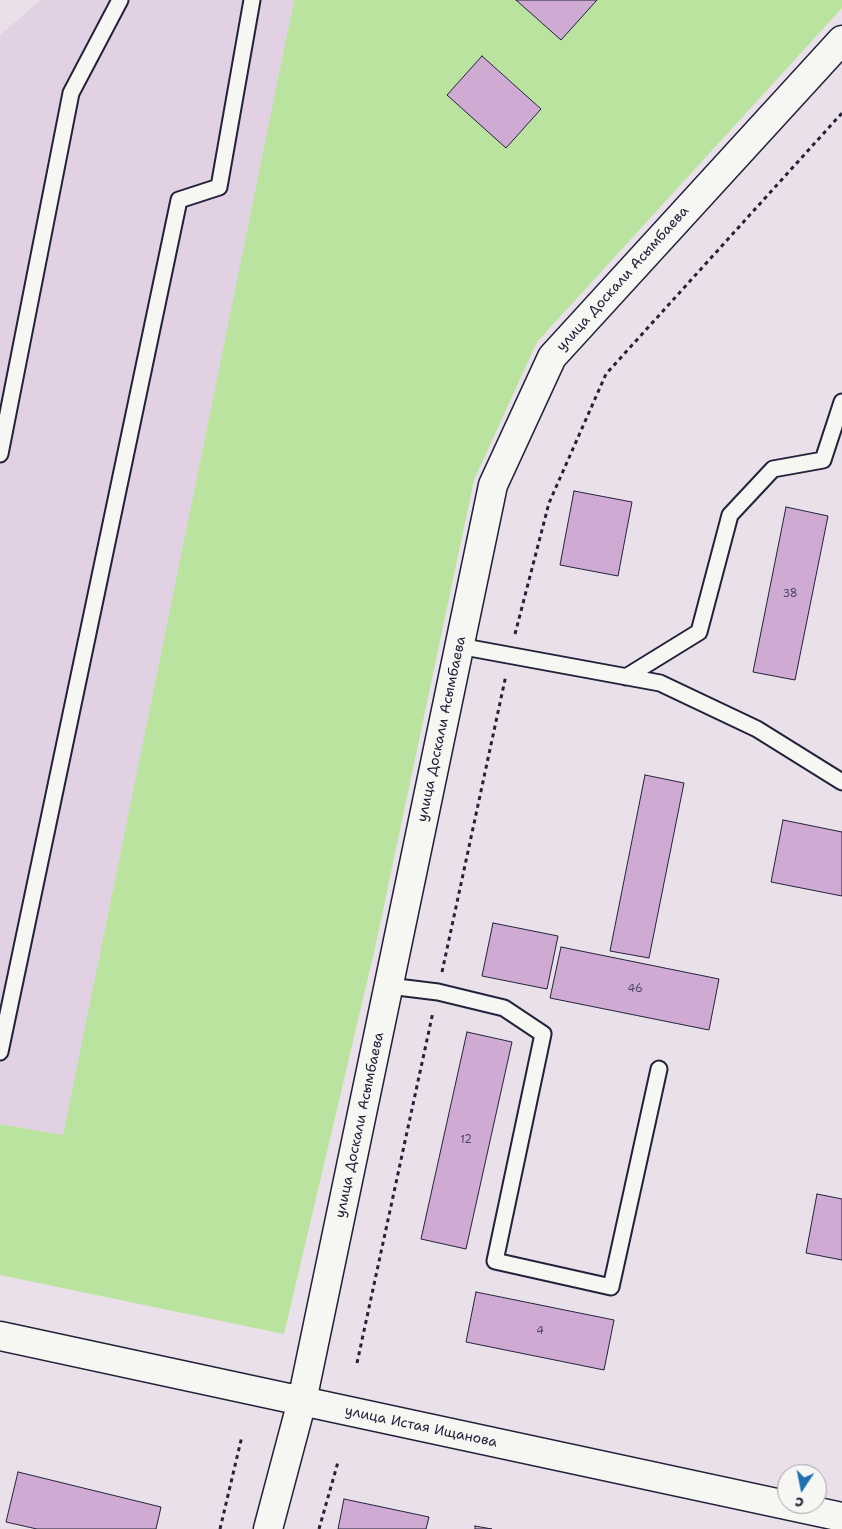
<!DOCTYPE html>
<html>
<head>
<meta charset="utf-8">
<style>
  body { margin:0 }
  #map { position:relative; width:842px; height:1529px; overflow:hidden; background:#eae0e9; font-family:"Shantell Sans",sans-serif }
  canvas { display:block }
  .north { position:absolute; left:777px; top:1464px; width:50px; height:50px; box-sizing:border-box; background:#f6f6f2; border:1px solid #a1a1a9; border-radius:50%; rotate:191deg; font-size:14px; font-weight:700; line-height:20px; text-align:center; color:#22223b }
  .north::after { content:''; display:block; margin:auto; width:18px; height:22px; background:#1f6fb2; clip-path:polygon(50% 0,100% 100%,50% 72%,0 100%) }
</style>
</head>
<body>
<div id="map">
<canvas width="842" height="1529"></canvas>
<div class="north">С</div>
</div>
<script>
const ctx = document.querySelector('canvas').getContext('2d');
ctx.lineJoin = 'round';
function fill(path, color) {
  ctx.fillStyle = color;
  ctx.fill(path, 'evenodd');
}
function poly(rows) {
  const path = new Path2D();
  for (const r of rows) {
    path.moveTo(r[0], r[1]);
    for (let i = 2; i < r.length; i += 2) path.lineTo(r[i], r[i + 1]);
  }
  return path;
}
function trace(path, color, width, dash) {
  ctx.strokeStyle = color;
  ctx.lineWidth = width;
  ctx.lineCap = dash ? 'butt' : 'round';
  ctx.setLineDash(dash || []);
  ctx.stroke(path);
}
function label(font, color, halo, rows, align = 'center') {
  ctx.font = font + ' "Shantell Sans",sans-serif';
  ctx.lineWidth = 4;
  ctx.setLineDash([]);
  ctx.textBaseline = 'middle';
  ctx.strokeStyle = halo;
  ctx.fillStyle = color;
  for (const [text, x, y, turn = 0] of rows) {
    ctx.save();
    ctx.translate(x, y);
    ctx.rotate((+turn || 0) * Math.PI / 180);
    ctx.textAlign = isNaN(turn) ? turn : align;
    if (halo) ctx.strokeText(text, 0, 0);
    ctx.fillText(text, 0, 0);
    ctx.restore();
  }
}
const built = poly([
  [41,0,294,0,63,1135,0,1124,0,35]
]);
const green = poly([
  [294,0,842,0,842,8,537,342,474,480,375,948,284,1334,0,1275,0,1124,63,1135]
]);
const building = poly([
  [516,0,597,0,561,40,516,0],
  [482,56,541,109,506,148,447,95,482,56],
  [574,491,632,502,618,576,560,565,574,491],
  [786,507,828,516,795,680,753,672,786,507],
  [645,775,684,783,649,958,610,951,645,775],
  [783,820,842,832,842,896,771,882,783,820],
  [493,923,558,936,547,989,482,976,493,923],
  [561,947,719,979,709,1030,550,998,561,947],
  [467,1032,512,1042,466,1249,421,1239,467,1032],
  [817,1194,842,1199,842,1260,806,1253,817,1194],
  [476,1292,614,1320,604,1370,466,1342,476,1292],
  [18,1472,161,1507,156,1529,37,1529,6,1522,18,1472],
  [344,1499,429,1517,426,1529,338,1529,344,1499],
  [475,1526,492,1529,475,1529,475,1526]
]);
const path = poly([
  [515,634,549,503,606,374,842,113],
  [442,972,506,675],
  [357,1363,433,1012],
  [220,1529,242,1436],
  [319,1529,338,1462]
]);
const lane = poly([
  [0,454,71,93,120,0],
  [459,646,660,683,757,729,842,782],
  [626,677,699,632,730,515,773,469,823,460,842,402],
  [389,986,438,992,504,1008,543,1034,495,1261,611,1287,659,1069],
  [0,1052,179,200,219,187,252,0]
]);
const secondary = poly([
  [268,1529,302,1401,842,1517]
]);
const primary = poly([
  [0,1336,302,1401,493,485,552,357,842,40]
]);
const numberNames = [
  ["38",790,594],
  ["46",635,989],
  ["12",466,1140],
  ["4",540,1331]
];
const streetNames = [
  ["улица Доскали Асымбаева",623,279,-48],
  ["улица Доскали Асымбаева",442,729,-78],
  ["улица Доскали Асымбаева",360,1125,-78],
  ["улица Истая Ищанова",421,1427,12]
];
fill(built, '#e2d0e3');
fill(green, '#b9e39f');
fill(building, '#cfabd4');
trace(building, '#22223b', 1);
trace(lane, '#22223b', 19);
trace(secondary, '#22223b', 31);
trace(primary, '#22223b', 31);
trace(path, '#22223b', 3, [4, 4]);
trace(lane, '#f6f6f2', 15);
trace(secondary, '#f6f6f2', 28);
trace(primary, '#f6f6f2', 28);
label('11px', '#4d4461', null, numberNames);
label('14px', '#22223b', '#f6f6f2', streetNames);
</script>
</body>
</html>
